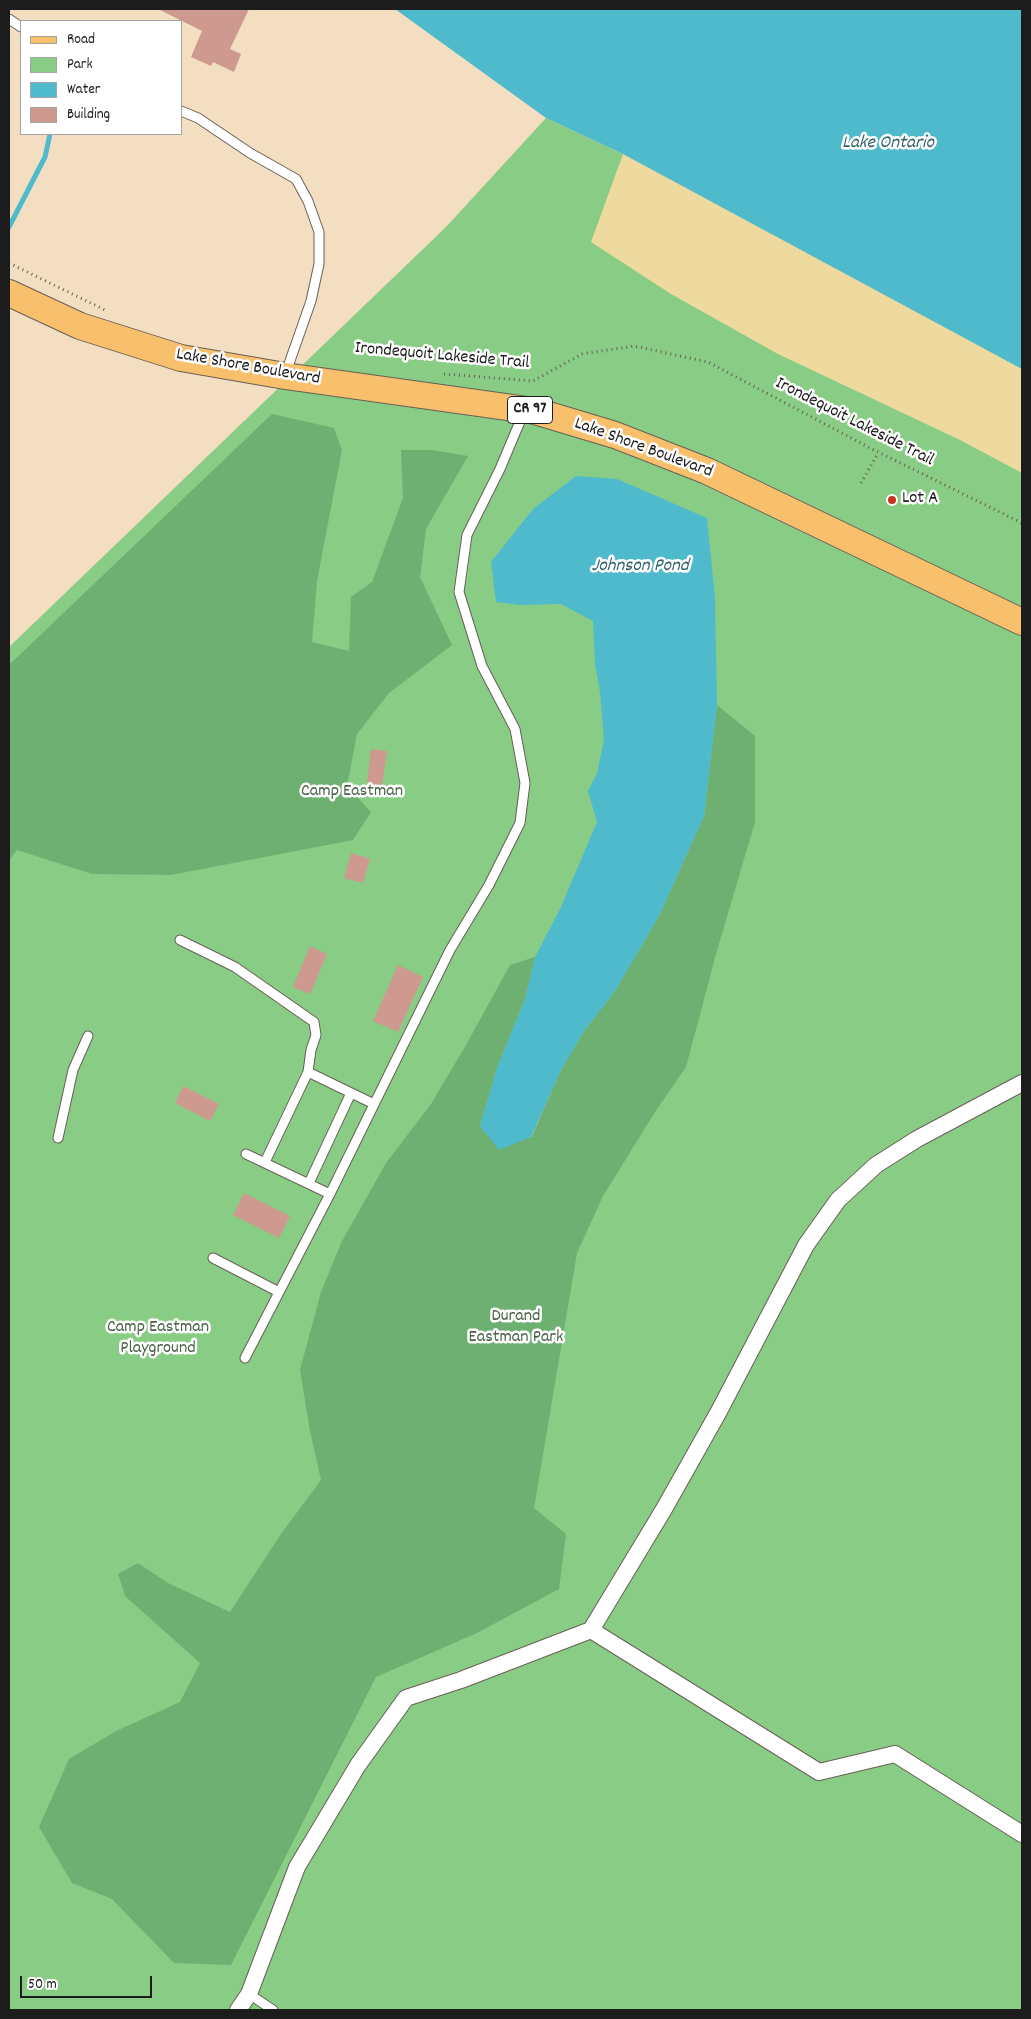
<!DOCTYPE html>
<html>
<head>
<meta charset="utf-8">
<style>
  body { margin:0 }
  #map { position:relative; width:1031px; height:2019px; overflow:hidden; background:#f4dec2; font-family:Dekko,sans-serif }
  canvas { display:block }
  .frame { position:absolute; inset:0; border:10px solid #1c1c1c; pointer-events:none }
  .legend { position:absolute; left:20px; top:20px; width:162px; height:115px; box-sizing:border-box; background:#fff; border:1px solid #a4a4a4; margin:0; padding:6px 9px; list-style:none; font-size:15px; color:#1c1c1c }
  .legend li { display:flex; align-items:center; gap:10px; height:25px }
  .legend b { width:25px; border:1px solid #a4a4a4 }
  .scale { position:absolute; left:20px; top:1976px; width:132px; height:22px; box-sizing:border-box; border:2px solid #1c1c1c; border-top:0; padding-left:6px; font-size:15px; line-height:18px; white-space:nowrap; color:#1c1c1c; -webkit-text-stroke:4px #fff; paint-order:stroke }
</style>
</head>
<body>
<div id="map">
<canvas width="1031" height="2019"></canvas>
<div class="frame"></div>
<ul class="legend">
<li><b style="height:6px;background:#f8bf6c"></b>Road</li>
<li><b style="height:14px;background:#89cc85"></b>Park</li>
<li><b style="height:14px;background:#50bacd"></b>Water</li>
<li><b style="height:14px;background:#ce998f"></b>Building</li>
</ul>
<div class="scale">50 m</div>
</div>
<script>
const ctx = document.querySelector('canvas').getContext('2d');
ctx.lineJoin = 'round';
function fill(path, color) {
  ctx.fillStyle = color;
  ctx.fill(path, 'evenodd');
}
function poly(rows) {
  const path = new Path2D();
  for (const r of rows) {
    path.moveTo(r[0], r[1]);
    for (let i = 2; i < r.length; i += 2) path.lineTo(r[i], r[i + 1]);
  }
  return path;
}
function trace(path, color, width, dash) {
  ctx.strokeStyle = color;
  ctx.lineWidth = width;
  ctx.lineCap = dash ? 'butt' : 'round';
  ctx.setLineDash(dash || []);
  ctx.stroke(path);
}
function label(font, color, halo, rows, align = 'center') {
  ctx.font = font + ' Dekko,sans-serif';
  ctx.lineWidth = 5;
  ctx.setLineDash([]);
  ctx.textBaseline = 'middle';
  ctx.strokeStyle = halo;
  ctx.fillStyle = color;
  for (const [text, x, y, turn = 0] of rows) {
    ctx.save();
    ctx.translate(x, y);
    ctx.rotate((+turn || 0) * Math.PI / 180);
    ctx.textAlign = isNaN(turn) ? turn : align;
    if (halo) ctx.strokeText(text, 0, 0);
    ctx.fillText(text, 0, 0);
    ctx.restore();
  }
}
const green = poly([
  [546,118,623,154,1022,369,1022,2010,9,2010,9,647,446,227]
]);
const forest = poly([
  [272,414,334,428,342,450,317,581,312,642,349,651,351,597,372,582,403,498,401,450,432,450,468,456,426,529,420,577,452,645,389,693,357,734,347,786,371,812,353,840,171,875,92,874,17,850,9,860,9,665],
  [717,705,755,736,755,822,716,954,686,1067,655,1112,603,1196,577,1253,534,1508,566,1534,559,1589,477,1633,376,1677,231,1965,174,1963,112,1899,72,1883,39,1827,69,1759,116,1731,180,1702,200,1663,125,1596,118,1574,138,1563,168,1583,230,1612,281,1534,321,1480,310,1431,300,1370,321,1292,342,1241,386,1163,431,1104,466,1045,510,965,535,957,525,999,497,1068,480,1126,532,1137,560,1072,584,1031,615,991,659,916,704,816]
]);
const sand = poly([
  [623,154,1022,369,1022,473,960,440,778,354,671,294,591,242]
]);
const water = poly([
  [395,9,1022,9,1022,369,623,154,546,118],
  [576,476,617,479,707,518,715,597,717,705,704,816,659,916,615,991,584,1031,560,1072,531,1137,499,1150,480,1126,497,1068,525,999,535,957,560,909,597,822,588,791,597,773,604,740,600,692,595,665,593,621,561,604,520,605,496,602,491,562,533,509]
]);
const stream = poly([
  [9,227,45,157,50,134]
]);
const building = poly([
  [158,9,249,9,230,49,241,54,234,72,213,62,211,66,191,57,202,31],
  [371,749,387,751,382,786,367,784],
  [351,853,370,859,363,883,344,878],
  [310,946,327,954,310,994,293,987],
  [398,965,423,977,398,1032,373,1021],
  [183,1086,219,1104,210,1121,175,1103],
  [244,1193,290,1216,279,1238,233,1215]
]);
const path = poly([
  [9,263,105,310],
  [444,374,533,381,582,354,634,346,708,362,872,449,1022,523],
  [861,483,878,453]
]);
const lane = poly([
  [9,19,21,27],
  [181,111,198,118,250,153,296,179,308,201,319,232,319,264,311,301,285,375],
  [180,940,235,967,314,1022,316,1035,311,1050,308,1072],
  [58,1138,73,1070,88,1036],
  [246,1154,330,1194],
  [265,1162,308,1072,374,1104],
  [309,1183,351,1093],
  [213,1258,279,1292],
  [245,1358,330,1194,450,950,489,885,520,823,525,783,515,729,482,666,459,592,467,535,500,469,524,412],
  [249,1994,273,2010]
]);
const street = poly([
  [591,1630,819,1772,895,1754,1022,1834],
  [238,2010,249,1994,297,1867,358,1765,406,1698,461,1680,591,1630,664,1509,718,1413,806,1245,838,1200,876,1165,917,1139,1022,1083]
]);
const primary = poly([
  [9,293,80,326,181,358,285,376,535,411,615,435,707,471,1022,622]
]);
const markers = [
  [892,500,5,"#c8321e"]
];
const shields = [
  [530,410,45]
];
const shieldNames = [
  ["CR 97",530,410]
];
const streetNames = [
  ["Irondequoit Lakeside Trail",442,357,5],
  ["Lake Shore Boulevard",248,368,10],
  ["Irondequoit Lakeside Trail",854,423,27],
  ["Lake Shore Boulevard",643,449,20]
];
const poiNames = [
  ["Lot A",902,500]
];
const parkNames = [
  ["Camp Eastman",352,793],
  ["Durand",516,1318],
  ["Eastman Park",516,1339],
  ["Camp Eastman",158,1329],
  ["Playground",158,1350]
];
const waterNames = [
  ["Lake Ontario",888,144],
  ["Johnson Pond",640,567]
];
fill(green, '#89cc85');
fill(forest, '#6eb072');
fill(sand, '#eeda9e');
fill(water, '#50bacd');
trace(stream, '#50bacd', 5);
fill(building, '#ce998f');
trace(lane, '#686056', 11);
trace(street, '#686056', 18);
trace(primary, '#686056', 28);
trace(path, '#686056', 3, [1, 4]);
trace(lane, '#fff', 9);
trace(street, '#fff', 16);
trace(primary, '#f8bf6c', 26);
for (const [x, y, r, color] of markers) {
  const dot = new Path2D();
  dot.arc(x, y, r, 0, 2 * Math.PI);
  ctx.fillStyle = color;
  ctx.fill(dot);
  trace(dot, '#fff', 2);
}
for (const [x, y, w] of shields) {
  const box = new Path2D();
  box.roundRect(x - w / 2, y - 13.5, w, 27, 4);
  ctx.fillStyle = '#fff';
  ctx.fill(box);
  trace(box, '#1c1c1c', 1);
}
label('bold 16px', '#1c1c1c', null, shieldNames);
label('18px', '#1c1c1c', '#fff', streetNames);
label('18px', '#1c1c1c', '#fff', poiNames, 'left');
label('18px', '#486246', '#fff', parkNames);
label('italic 19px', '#33636c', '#fff', waterNames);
</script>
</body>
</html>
